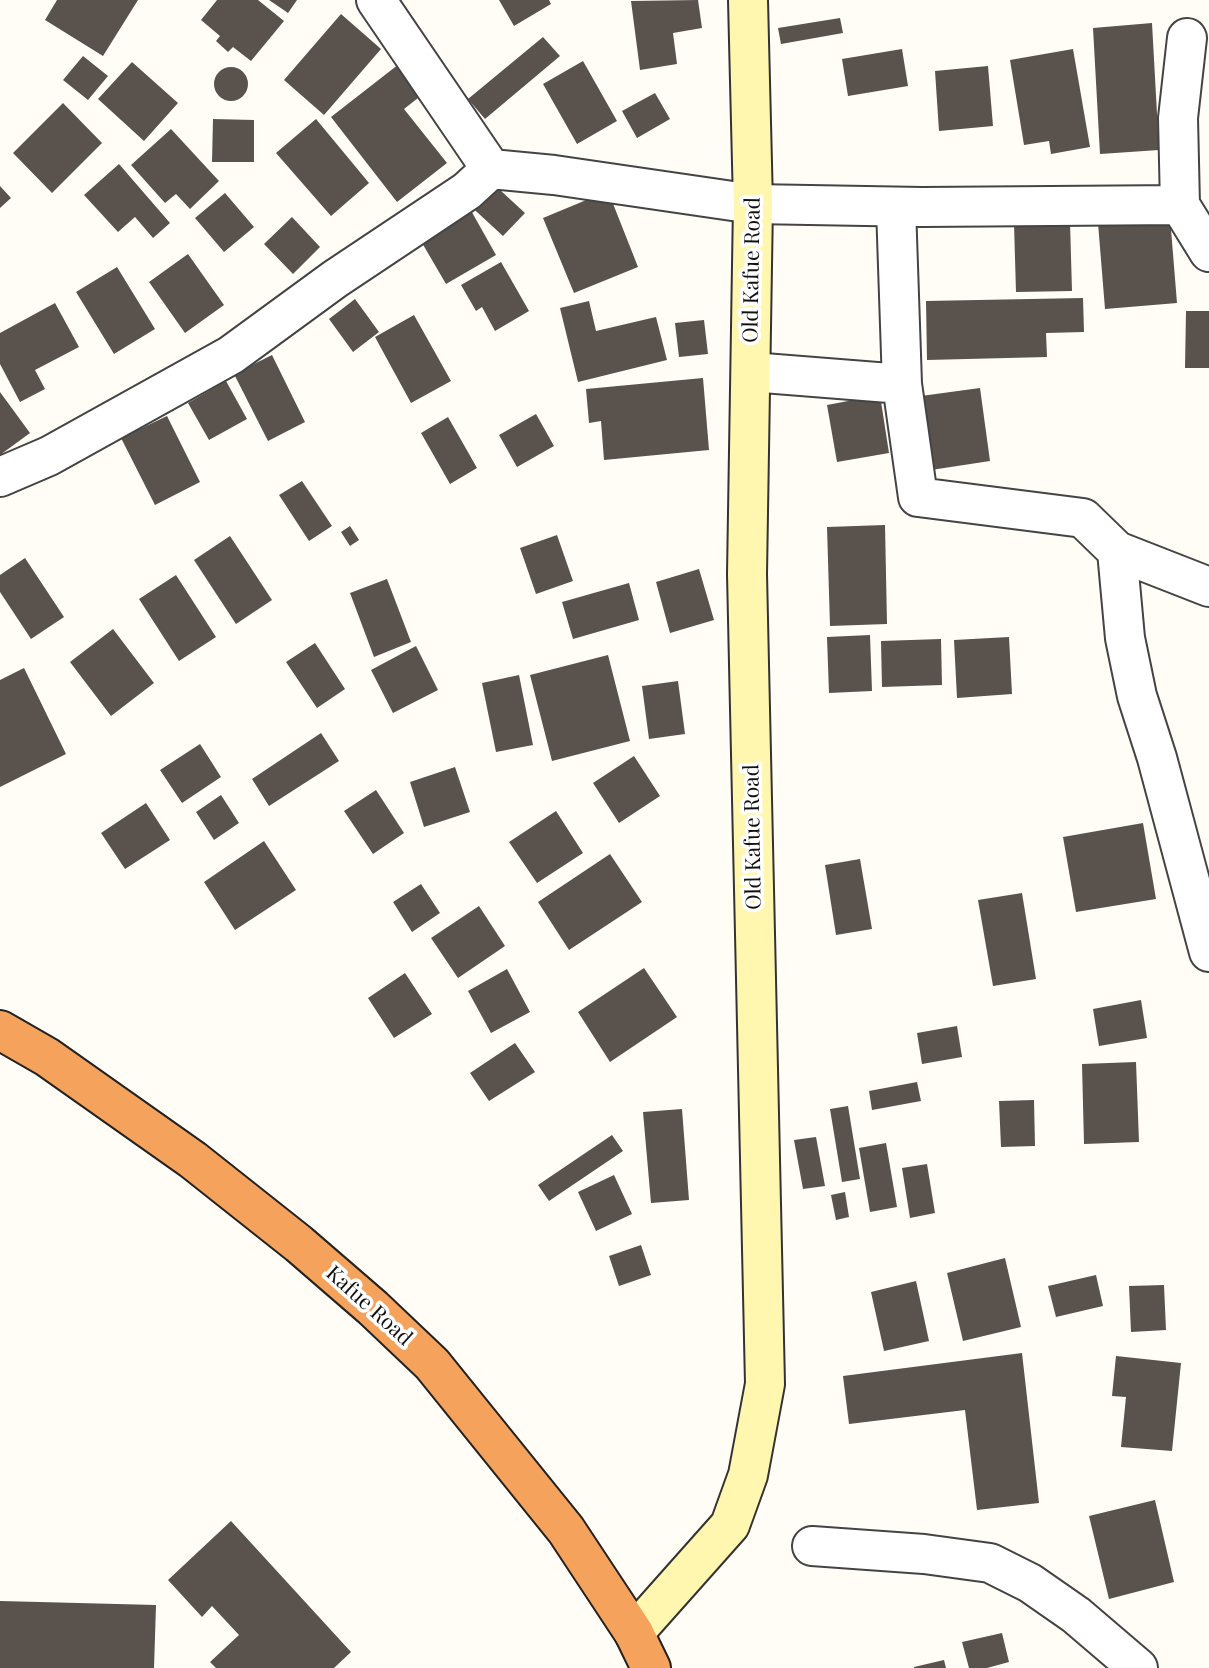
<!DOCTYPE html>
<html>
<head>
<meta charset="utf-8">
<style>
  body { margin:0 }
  canvas { display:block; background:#fffdf5 }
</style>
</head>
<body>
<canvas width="1209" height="1668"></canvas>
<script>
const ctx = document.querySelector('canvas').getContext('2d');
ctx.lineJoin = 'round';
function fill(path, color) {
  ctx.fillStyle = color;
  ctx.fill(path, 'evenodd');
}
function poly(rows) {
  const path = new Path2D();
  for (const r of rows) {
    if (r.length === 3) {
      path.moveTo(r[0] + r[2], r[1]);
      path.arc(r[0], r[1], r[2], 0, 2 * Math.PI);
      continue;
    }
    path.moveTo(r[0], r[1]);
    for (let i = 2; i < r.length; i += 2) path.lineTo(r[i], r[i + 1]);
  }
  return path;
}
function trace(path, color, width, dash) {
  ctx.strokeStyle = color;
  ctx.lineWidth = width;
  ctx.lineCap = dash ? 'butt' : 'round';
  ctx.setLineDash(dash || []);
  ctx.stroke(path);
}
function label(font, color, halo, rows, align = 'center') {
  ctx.font = font + ' "Playfair Display",serif';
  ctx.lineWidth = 7;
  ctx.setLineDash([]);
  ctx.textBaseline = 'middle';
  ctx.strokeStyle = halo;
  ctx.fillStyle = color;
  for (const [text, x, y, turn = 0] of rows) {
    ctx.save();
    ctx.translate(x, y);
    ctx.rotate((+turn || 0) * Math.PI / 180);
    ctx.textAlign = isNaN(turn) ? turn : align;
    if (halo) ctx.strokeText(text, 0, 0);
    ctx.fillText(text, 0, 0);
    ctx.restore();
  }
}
const building = poly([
  [57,0,138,0,103,56,45,20],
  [217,0,258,0,284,21,251,61,233,47,228,52,216,41,220,36,201,20],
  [269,0,297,0,288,13],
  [499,0,549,0,551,4,514,26],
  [698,0,702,28,673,33,677,64,640,70,631,1],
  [341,14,381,49,324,115,284,80],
  [840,18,843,33,781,44,778,28],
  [1152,23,1159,150,1100,154,1093,28],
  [543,37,560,56,485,119,468,99],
  [902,49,908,86,848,96,842,59],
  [1073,49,1090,147,1051,154,1049,141,1024,145,1010,60],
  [83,56,108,76,88,100,63,80],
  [408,57,442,101,428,112,418,98,404,109,447,163,397,202,331,117],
  [583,61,617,121,577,144,543,84],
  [132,62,178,103,144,141,98,99],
  [988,66,993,126,939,131,935,71],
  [231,84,17],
  [655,93,670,119,637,138,622,111],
  [63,103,102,143,52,193,13,153],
  [213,119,254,120,254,162,212,162],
  [316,119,369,183,331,216,276,153],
  [171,129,219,181,190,209,176,194,165,203,131,165],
  [119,164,170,223,153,238,135,217,118,232,84,195],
  [487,178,525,213,503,236,465,201],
  [0,186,11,198,0,208],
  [608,191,638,267,574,293,543,218],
  [225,193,254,227,224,252,195,218],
  [469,207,496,255,446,284,418,236],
  [292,217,320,247,293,274,264,244],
  [1170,217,1177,303,1105,309,1098,223],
  [1070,222,1072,291,1016,292,1014,224],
  [188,254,224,305,185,333,149,282],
  [501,262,529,311,495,331,482,307,476,311,461,285],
  [117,267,155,329,114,354,76,292],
  [1083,298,1084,332,1046,333,1047,357,927,360,926,301],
  [355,299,379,332,353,352,329,319],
  [589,301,596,331,656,317,667,360,578,382,560,308],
  [55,303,79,347,35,370,45,389,20,402,0,364,0,333],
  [1186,311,1209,311,1209,368,1185,368],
  [414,315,451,381,411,403,375,337],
  [704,320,708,354,679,357,675,323],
  [272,355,305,422,268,441,234,374],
  [703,378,709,450,604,460,601,421,589,423,586,389],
  [226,381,247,419,209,440,188,403],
  [980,388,990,461,931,470,921,396],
  [0,392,30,433,0,455],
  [880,395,889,453,837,462,827,405],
  [536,414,554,446,517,467,499,435],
  [167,416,200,482,155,505,121,438],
  [448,417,477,468,450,484,421,433],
  [302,481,332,526,309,541,279,495],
  [885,525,887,624,830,626,827,527],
  [350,526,359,540,350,546,341,532],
  [557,535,573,581,536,594,520,548],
  [230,536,272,600,236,624,194,560],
  [25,558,64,617,31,639,0,592,0,575],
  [699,569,714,620,670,633,656,582],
  [176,575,216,637,179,661,139,599],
  [387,579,411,642,374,657,350,593],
  [629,583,639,620,573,639,562,602],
  [113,629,154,683,111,716,70,662],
  [870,635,872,691,829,693,827,637],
  [1009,637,1012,694,957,698,954,640],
  [941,639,942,685,882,687,881,641],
  [315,643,345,689,317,708,286,662],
  [416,646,438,690,393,713,371,670],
  [608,655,630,741,552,761,530,675],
  [24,668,66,754,0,787,0,680],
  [519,675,533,745,496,752,482,683],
  [678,681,685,734,649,739,642,686],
  [321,733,339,761,269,806,252,779],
  [200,744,221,777,182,803,160,770],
  [634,756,660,796,619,823,593,783],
  [455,767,470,812,424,827,410,782],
  [376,790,404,833,373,854,344,811],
  [221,795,239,823,214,840,196,812],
  [146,803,170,840,125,869,101,833],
  [556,811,583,853,537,883,509,842],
  [1143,823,1156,899,1076,912,1063,837],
  [264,841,296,890,235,930,204,882],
  [610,854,642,902,569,950,538,902],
  [860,859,872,929,836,935,825,865],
  [421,884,440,913,412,932,393,902],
  [1022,893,1036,979,993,986,978,900],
  [479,906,505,946,458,978,431,938],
  [644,968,677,1017,610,1062,578,1012],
  [507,969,530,1012,491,1033,468,991],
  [405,973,432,1014,394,1038,368,998],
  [1141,1000,1147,1038,1099,1046,1093,1009],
  [957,1026,962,1057,922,1064,917,1033],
  [515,1043,535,1072,489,1101,470,1073],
  [1136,1062,1139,1142,1084,1144,1082,1064],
  [917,1082,921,1101,872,1110,869,1091],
  [1034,1100,1035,1146,1001,1147,999,1101],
  [848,1106,860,1179,842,1182,830,1109],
  [682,1109,689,1200,651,1203,643,1112],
  [612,1135,623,1151,549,1201,538,1185],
  [816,1137,825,1186,803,1189,794,1140],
  [886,1143,897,1207,870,1212,859,1148],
  [927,1164,935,1213,910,1218,902,1168],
  [614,1175,632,1214,596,1231,578,1192],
  [845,1192,849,1217,836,1220,831,1195],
  [641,1245,651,1275,619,1286,609,1256],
  [1005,1258,1021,1327,963,1341,947,1273],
  [1096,1275,1103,1306,1056,1317,1048,1286],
  [916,1281,929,1341,884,1351,871,1292],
  [1164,1285,1166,1330,1131,1332,1129,1286],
  [1022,1353,1039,1503,977,1510,965,1410,849,1424,843,1376],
  [1116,1356,1181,1363,1172,1451,1121,1447,1126,1397,1112,1396],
  [1155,1500,1174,1582,1109,1599,1089,1516],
  [231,1521,351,1652,334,1668,216,1668,210,1662,239,1635,212,1606,202,1617,168,1580],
  [0,1601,156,1605,154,1668,0,1668],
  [1002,1633,1009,1662,987,1668,969,1668,962,1642],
  [944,1660,946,1668,914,1668,914,1667]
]);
const street = poly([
  [376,0,491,169],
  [1180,205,1178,118,1187,38],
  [896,207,902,384],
  [751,372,902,384,918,497,1083,518,1117,551,1209,587],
  [0,477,49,456,231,355,335,279,467,191,491,169,554,175,753,204,922,207,1180,205,1209,252],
  [1117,551,1125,638,1137,696,1157,758,1209,952],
  [812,1546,924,1554,990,1563,1030,1583,1076,1615,1138,1668]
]);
const secondary = poly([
  [634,1633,730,1525,748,1475,765,1384,747,574,753,204,748,0]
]);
const highway = poly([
  [0,1030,47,1057,193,1160,299,1244,373,1308,432,1364,566,1530,634,1633,651,1668]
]);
const streetNames = [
  ["Old Kafue Road",752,270,-89],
  ["Old Kafue Road",753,837,-91],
  ["Kafue Road",369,1306,42]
];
fill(building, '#5a524d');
trace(street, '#444', 42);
trace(secondary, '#333', 42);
trace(highway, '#222', 42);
trace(street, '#fff', 38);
trace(secondary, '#fff6b0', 38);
trace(highway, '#f5a25d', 38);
label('21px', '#111', '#fff', streetNames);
</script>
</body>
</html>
